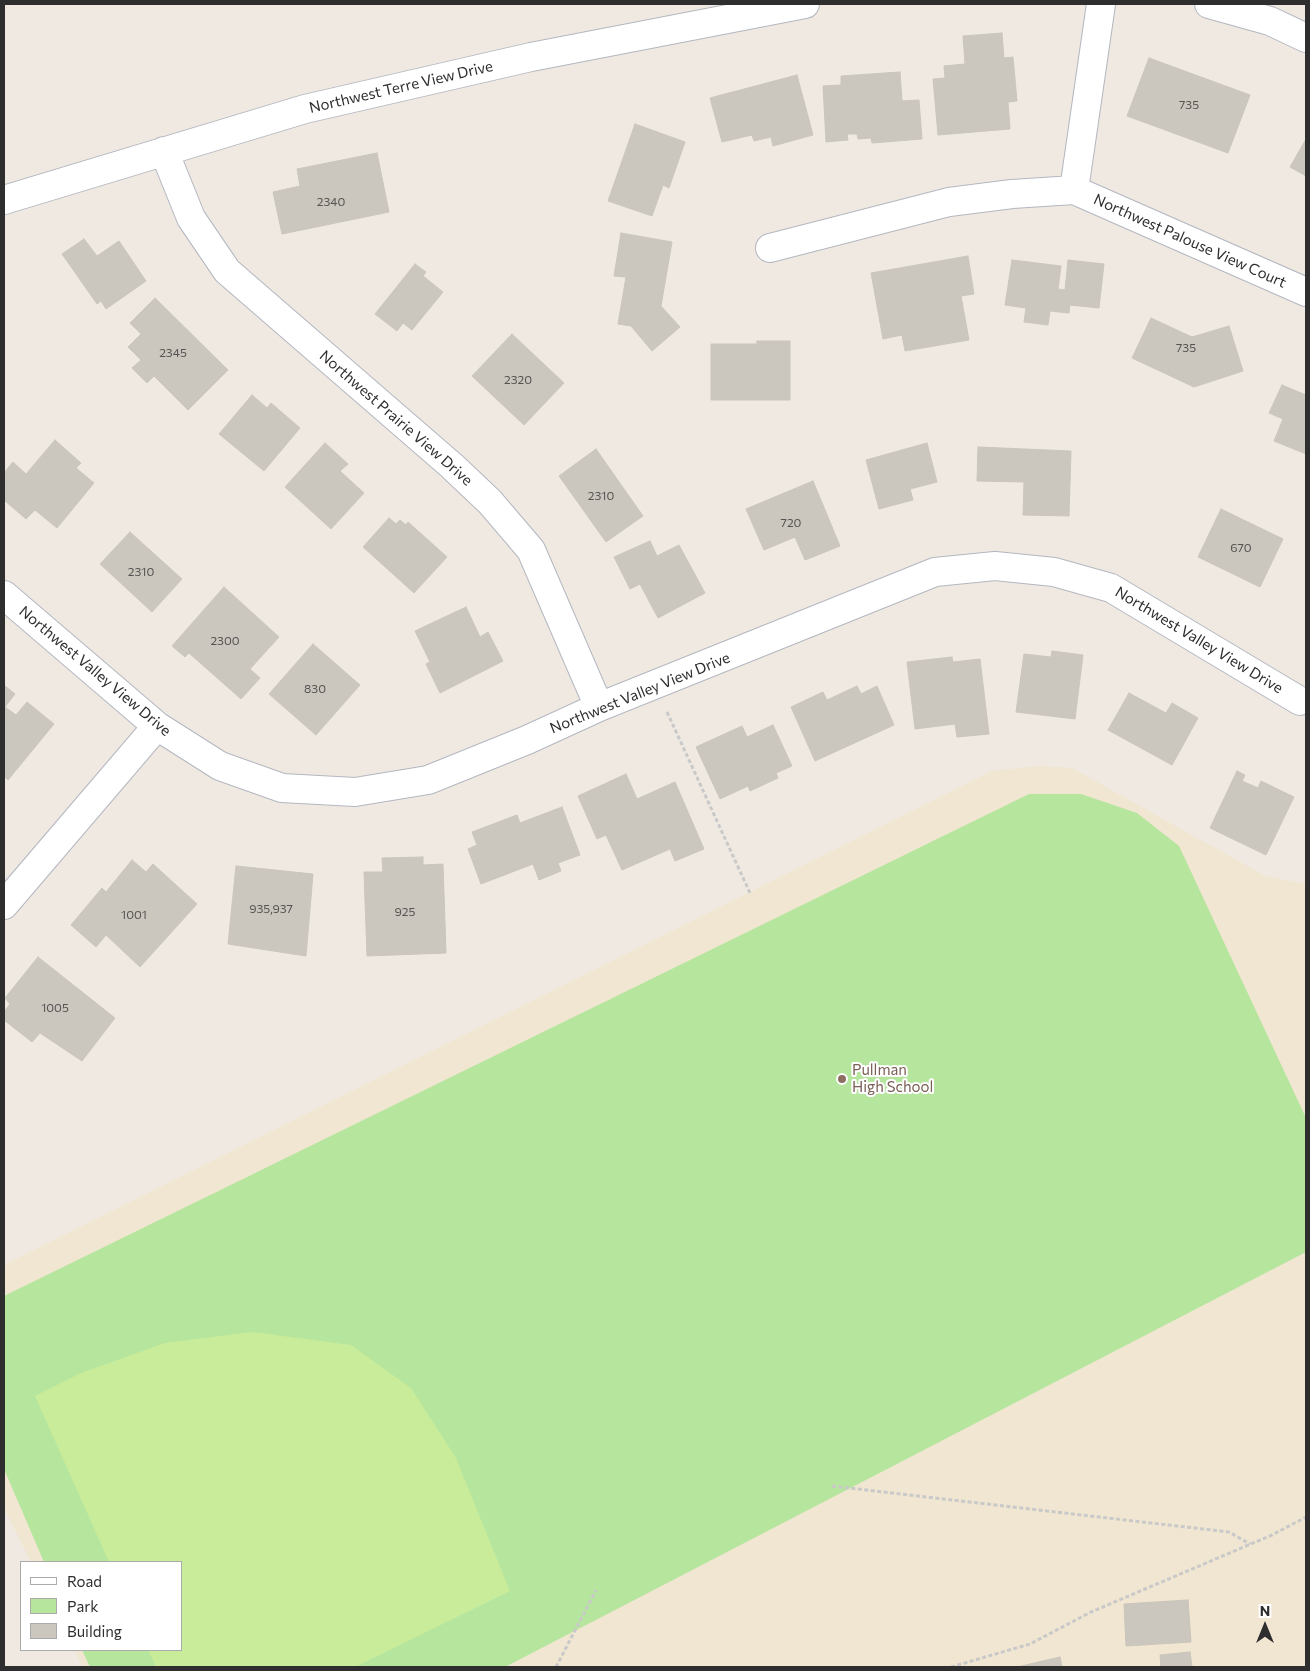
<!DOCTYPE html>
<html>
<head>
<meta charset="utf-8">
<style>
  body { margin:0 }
  #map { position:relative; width:1310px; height:1671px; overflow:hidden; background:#efe9e1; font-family:Commissioner,sans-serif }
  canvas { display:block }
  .frame { position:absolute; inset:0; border:5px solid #2e2e2e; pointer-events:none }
  .legend { position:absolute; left:20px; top:1561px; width:162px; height:90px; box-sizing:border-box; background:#fff; border:1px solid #ababab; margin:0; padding:6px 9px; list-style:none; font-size:15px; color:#2e2e2e }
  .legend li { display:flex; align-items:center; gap:10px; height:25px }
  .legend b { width:25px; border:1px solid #ababab }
  .north { position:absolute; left:1240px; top:1601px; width:50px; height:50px; -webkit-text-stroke:4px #fff; paint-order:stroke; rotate:0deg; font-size:14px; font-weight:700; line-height:20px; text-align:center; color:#2e2e2e }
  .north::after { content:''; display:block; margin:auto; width:18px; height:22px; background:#2e2e2e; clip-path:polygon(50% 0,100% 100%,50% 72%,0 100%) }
</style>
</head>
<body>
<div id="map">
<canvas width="1310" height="1671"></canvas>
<div class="frame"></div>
<ul class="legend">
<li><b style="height:6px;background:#fff"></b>Road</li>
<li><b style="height:14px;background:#b6e59e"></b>Park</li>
<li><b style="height:14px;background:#cbc7bf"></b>Building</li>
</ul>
<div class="north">N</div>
</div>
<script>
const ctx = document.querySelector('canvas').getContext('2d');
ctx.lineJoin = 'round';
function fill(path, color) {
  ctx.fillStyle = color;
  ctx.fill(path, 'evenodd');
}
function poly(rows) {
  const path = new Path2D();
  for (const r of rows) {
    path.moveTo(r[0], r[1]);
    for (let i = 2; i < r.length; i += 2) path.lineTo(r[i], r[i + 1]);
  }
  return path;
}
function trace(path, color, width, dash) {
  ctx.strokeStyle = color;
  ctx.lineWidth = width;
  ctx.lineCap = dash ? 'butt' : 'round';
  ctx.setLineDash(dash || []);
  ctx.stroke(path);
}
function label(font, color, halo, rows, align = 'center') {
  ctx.font = font + ' Commissioner,sans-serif';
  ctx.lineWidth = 4;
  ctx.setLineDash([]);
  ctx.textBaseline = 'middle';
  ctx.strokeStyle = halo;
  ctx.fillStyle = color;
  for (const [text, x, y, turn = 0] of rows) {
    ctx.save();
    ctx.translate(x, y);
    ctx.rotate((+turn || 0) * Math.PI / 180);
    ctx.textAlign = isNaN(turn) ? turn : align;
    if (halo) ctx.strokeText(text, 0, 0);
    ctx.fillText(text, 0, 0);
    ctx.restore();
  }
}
const education = poly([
  [1039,766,1072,768,1265,876,1306,884,1306,1667,83,1667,74,1650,181,1650,181,1562,31,1562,4,1508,4,1265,992,771]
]);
const green = poly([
  [1029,794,1081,794,1137,813,1179,846,1306,1118,1306,1252,505,1667,90,1667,82,1650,181,1650,181,1562,44,1562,4,1469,4,1296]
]);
const pitch = poly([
  [252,1332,351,1345,411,1388,456,1458,510,1591,355,1667,156,1667,148,1650,181,1650,181,1562,109,1562,35,1396,81,1373,165,1343]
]);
const building = poly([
  [1002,33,1004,58,1013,57,1017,101,1008,102,1010,129,938,135,933,79,945,78,944,66,965,64,963,36,1002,33],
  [1149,58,1250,95,1228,153,1127,116,1149,58],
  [900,72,902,101,919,100,922,139,872,143,871,138,858,139,857,134,847,134,848,140,826,142,823,86,841,85,841,76,900,72],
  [797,75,813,135,773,146,771,137,754,141,752,135,722,142,710,98,797,75],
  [635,124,685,142,669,188,663,185,652,216,608,201,635,124],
  [1306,139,1306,176,1290,167,1306,139],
  [377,153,389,212,282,234,273,192,300,186,297,169,377,153],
  [621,233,672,242,661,306,680,327,652,351,631,326,618,324,626,277,614,276,621,233],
  [84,239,97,256,119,241,146,281,106,309,101,301,97,304,62,254,84,239],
  [968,256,974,294,961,296,969,340,905,351,902,335,883,339,871,273,968,256],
  [1012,260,1061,266,1058,289,1065,290,1068,260,1104,264,1099,308,1070,305,1069,313,1050,311,1048,325,1024,322,1026,308,1005,305,1012,260],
  [415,264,426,272,423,276,443,292,412,330,403,323,397,331,375,314,415,264],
  [155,298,228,370,188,410,154,376,147,383,132,368,141,360,128,347,141,334,130,323,155,298],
  [1151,318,1192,337,1229,326,1243,371,1194,387,1132,358,1151,318],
  [512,334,564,383,524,425,472,376,512,334],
  [757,341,790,341,790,400,711,400,711,344,757,344,757,341],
  [1282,385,1306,395,1306,454,1274,441,1283,419,1269,413,1282,385],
  [252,395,267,408,271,403,300,428,264,471,219,434,252,395],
  [55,440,81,463,76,468,94,483,57,528,35,510,26,519,4,500,4,473,13,462,26,474,55,440],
  [325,443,348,464,340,471,364,493,331,529,285,487,325,443],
  [927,443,937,482,910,489,913,500,879,509,866,460,927,443],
  [978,447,1071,451,1069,516,1023,515,1024,482,977,481,978,447],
  [596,449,643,516,606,542,559,476,596,449],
  [813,481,840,546,805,560,795,537,764,550,746,509,813,481],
  [1221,509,1283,539,1260,587,1198,557,1221,509],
  [389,518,396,524,400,520,406,525,408,522,447,557,414,593,363,547,389,518],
  [130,532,182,579,152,612,100,564,130,532],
  [650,541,657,556,679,545,705,593,658,618,640,584,630,589,614,557,650,541],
  [224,587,279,637,250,669,260,678,241,699,189,653,185,657,172,646,224,587],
  [466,607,480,637,488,632,503,661,440,693,426,664,430,662,415,631,466,607],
  [313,644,360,685,316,735,269,694,313,644],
  [1052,651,1083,655,1075,719,1016,712,1024,654,1051,657,1052,651],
  [952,657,953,662,980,659,989,734,957,737,955,724,915,729,907,662,952,657],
  [4,685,15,694,5,707,16,715,27,702,54,724,8,780,4,776,4,685],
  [857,686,861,694,877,686,894,725,815,761,791,707,823,692,827,700,857,686],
  [1129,693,1166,713,1172,703,1198,718,1172,765,1108,730,1129,693],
  [773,725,792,766,776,773,778,778,750,791,748,786,720,799,696,747,742,726,747,737,773,725],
  [1237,771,1245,775,1242,781,1258,788,1261,781,1294,797,1266,855,1210,828,1237,771],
  [626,774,637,799,675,782,704,849,675,861,670,849,622,870,606,835,597,839,578,796,626,774],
  [562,807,580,855,558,863,561,871,539,880,533,864,481,884,468,849,477,845,472,832,517,815,520,823,562,807],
  [423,857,423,865,443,864,446,953,367,956,364,872,383,872,382,858,423,857],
  [132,860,146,872,153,864,197,904,140,967,106,935,96,947,71,925,102,888,106,892,132,860],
  [236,866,313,874,306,956,228,944,236,866],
  [38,957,115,1018,82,1061,40,1033,32,1042,4,1020,4,1012,10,1004,5,998,38,957],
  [1188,1600,1191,1642,1126,1646,1124,1604,1188,1600],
  [1190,1652,1192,1667,1161,1667,1160,1655,1190,1652],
  [1060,1657,1062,1667,1017,1667,1060,1657]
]);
const path = poly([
  [667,712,750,893],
  [832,1486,1229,1532,1250,1544],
  [556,1667,596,1590],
  [951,1667,1030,1644,1091,1612,1272,1535,1306,1517]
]);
const minor = poly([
  [1209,4,1270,21,1306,38],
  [164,151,191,218,227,271,452,466,490,502,531,550,599,707],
  [1074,190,1101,4],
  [4,200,305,109,531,57,805,4],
  [770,248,949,202,1012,194,1074,190,1306,292],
  [4,595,157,726,220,766,282,788,355,792,428,780,527,740,599,707,935,572,995,566,1054,572,1111,588,1300,701],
  [4,905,157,726]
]);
const markers = [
  [842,1079,5,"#8d6e63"]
];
const numberNames = [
  ["735",1189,105],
  ["2340",331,202],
  ["735",1186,348],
  ["2345",173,353],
  ["2320",518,380],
  ["2310",601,496],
  ["720",791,523],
  ["670",1241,548],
  ["2310",141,572],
  ["2300",225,641],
  ["830",315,689],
  ["935,937",271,909],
  ["925",405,912],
  ["1001",134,915],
  ["1005",55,1008]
];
const streetNames = [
  ["Northwest Terre View Drive",401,87,-13],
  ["Northwest Palouse View Court",1190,241,24],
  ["Northwest Prairie View Drive",396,418,41],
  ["Northwest Valley View Drive",1199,640,31],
  ["Northwest Valley View Drive",95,671,40],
  ["Northwest Valley View Drive",640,693,-22]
];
const educationNames = [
  ["Pullman",852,1070],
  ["High School",852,1087]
];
fill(education, '#f0e6d1');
fill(green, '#b6e59e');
fill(pitch, '#c9ec9a');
fill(building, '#cbc7bf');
trace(building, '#cbc5ba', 1);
trace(minor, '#b4b7c1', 30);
trace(path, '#c9c9c9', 3, [4, 2.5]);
trace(minor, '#fff', 28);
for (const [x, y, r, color] of markers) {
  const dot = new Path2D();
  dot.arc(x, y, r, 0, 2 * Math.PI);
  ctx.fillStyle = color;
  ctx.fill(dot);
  trace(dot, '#fff', 2);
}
label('12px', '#555452', null, numberNames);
label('15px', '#2e2e2e', '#fff', streetNames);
label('15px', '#785e54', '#fff', educationNames, 'left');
</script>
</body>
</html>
